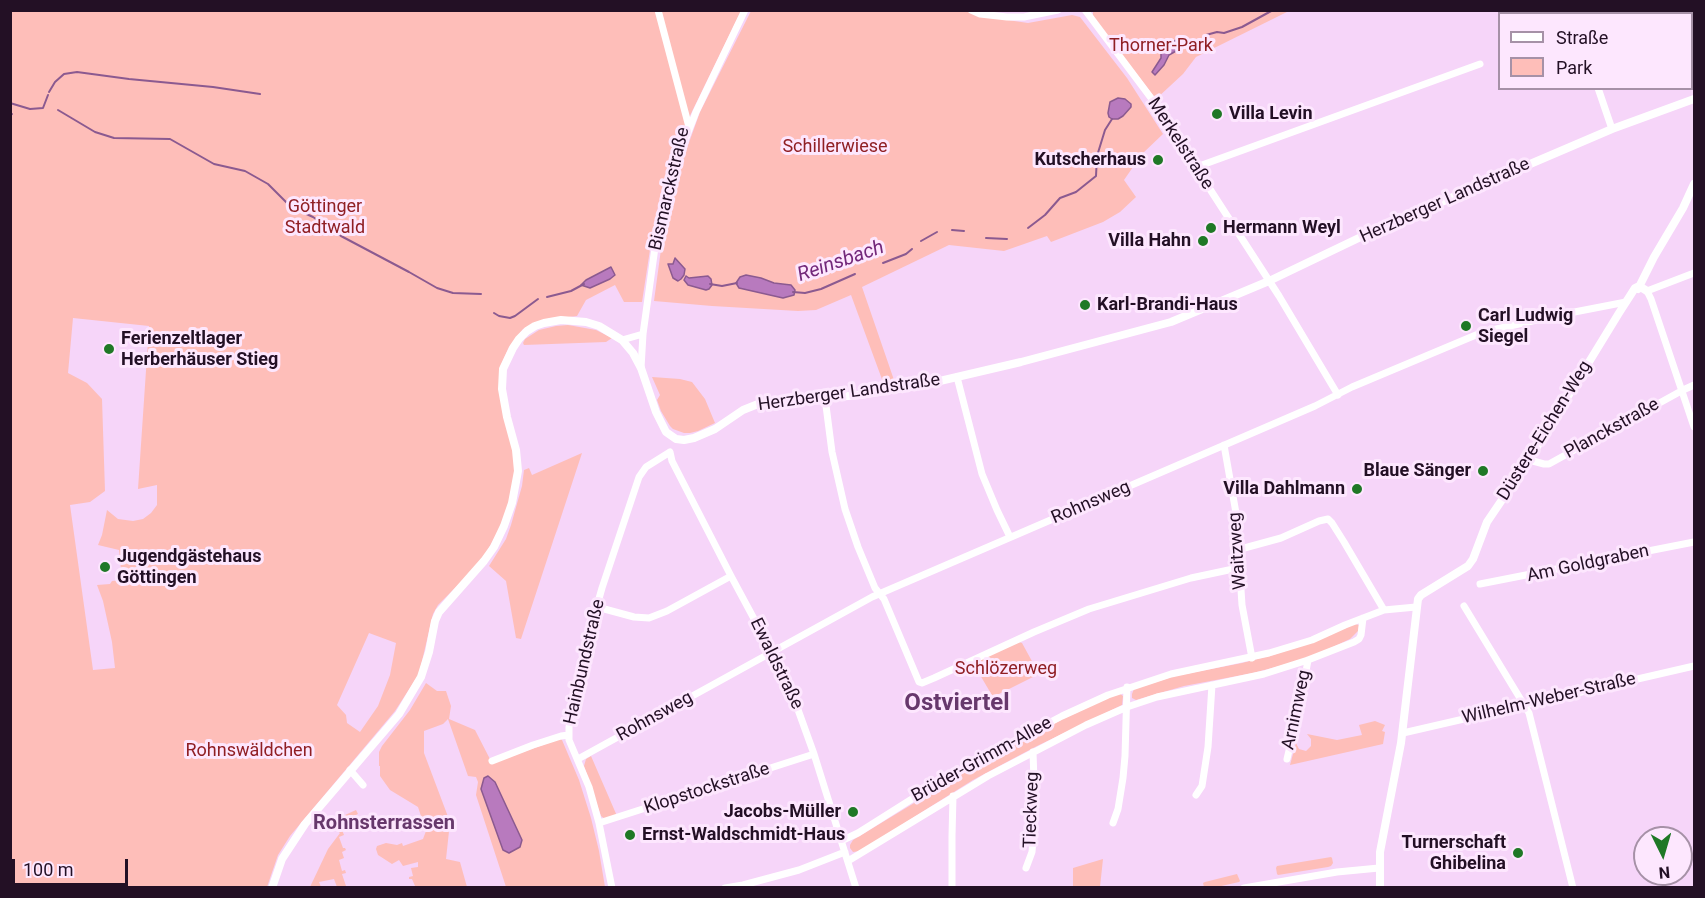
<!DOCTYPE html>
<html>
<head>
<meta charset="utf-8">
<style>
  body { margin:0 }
  #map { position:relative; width:1705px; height:898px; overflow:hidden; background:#f6d5f9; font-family:Roboto,sans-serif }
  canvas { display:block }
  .frame { position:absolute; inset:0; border:12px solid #231025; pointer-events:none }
  .legend { position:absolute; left:1498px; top:12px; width:195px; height:78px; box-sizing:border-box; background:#fde7fe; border:2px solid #a691a7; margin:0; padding:8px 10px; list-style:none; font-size:18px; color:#231025 }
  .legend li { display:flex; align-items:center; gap:12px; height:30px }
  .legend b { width:30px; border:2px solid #a691a7 }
  .north { position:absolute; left:1633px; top:826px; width:60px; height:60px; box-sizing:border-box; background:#fde7fe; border:2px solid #a691a7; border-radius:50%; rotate:175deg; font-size:16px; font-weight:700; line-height:24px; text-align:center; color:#231025 }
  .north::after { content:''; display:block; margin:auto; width:21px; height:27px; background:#1f7826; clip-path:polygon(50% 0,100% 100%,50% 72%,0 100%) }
  .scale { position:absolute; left:12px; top:859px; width:116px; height:27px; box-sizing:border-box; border:3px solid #231025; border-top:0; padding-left:8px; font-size:18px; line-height:21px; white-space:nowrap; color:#231025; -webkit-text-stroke:4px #fde7fe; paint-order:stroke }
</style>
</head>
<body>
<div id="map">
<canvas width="1705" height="898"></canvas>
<div class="frame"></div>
<ul class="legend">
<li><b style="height:8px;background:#fff"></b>Straße</li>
<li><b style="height:16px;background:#febeb9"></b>Park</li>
</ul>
<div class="north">N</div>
<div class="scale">100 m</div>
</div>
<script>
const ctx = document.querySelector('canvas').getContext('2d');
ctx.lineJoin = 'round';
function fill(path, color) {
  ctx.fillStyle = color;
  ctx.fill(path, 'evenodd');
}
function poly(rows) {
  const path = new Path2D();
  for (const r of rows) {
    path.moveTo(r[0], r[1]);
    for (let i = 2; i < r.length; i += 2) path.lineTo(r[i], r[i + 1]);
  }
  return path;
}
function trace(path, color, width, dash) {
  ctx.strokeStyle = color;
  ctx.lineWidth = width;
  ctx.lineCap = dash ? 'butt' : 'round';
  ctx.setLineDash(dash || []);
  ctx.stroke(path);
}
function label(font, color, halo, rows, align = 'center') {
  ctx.font = font + ' Roboto,sans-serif';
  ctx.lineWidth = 6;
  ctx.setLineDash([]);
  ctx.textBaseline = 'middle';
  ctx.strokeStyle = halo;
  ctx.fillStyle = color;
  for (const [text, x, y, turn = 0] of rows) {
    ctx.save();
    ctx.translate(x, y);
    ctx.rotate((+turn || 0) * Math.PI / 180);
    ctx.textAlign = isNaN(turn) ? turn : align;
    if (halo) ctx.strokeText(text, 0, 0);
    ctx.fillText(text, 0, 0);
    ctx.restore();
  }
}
const green = poly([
  [964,10,980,16,1028,23,1072,15,1080,17,1127,78,1163,134,1142,154,1124,180,1136,197,1120,212,1103,222,1051,242,1047,236,1004,251,949,245,862,287,894,380,883,382,851,295,816,310,798,311,712,306,654,301,664,227,678,173,700,112,751,11],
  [1093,10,1289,11,1196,57,1183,74,1156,99,1097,23,1093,16],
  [10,11,741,11,685,126,674,154,666,184,663,184,653,230,642,302,624,302,615,285,586,300,577,316,543,320,523,329,509,347,500,367,514,449,515,472,509,501,502,524,486,553,470,573,438,605,433,614,419,674,395,711,290,836,278,855,267,887,11,887],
  [73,318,149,326,138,489,157,485,157,505,151,513,143,519,133,521,118,519,107,510,102,535,98,545,119,550,122,580,112,581,110,584,97,585,103,601,112,642,115,668,93,670,70,505,90,502,105,491,102,399,87,383,68,373],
  [369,633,396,643,390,675,378,706,360,732,347,723,346,715,337,705],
  [568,325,596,330,612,338,606,342,524,345,523,343,525,339,539,330,556,326],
  [652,377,680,379,692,382,705,399,715,423,698,431,690,433,684,433,673,429,670,426,661,411,657,400,660,395],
  [582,453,521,639,516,638,506,581,489,566,506,539,511,525,522,486,524,470,529,468,532,475],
  [1355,624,1359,625,1358,631,1350,639,1322,652,1287,664,1253,673,1184,686,1136,700,1132,698,1132,694,1134,689,1175,676,1242,663,1273,655,1313,642],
  [1019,642,1022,643,1039,674,993,697,973,663],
  [426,683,437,691,446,691,451,706,449,719,475,730,492,763,560,739,562,740,579,780,591,818,599,851,605,887,506,887,476,795,478,782,476,777,468,776,448,719,443,724,424,731,424,753,450,822,446,859,460,862,467,887,410,887,415,886,412,879,409,879,409,877,413,876,411,868,418,867,418,862,403,866,399,860,392,864,378,855,376,849,377,846,386,843,397,845,402,843,403,846,423,839,426,831,418,807,390,790,380,776,380,766,379,766,379,752,382,746,410,710],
  [1119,693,1123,696,1122,705,1035,747,973,780,860,851,853,852,850,848,850,845,853,840,987,759,1065,718],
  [1375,721,1385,725,1382,731,1385,732,1383,744,1290,765,1296,743,1299,749,1306,751,1311,746,1311,739,1307,734,1337,740,1362,735,1359,725],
  [591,756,617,816,605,819,601,816,584,766,586,759],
  [356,810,358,814,343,821,346,828,342,830,344,835,339,837,343,848,345,848,346,850,342,852,344,858,339,860,342,871,345,870,346,873,342,874,346,886,337,887,334,879,319,882,321,887,310,887,328,849,340,833,335,829,345,815],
  [1331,857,1332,858,1333,863,1331,866,1328,867,1278,875,1277,874,1276,868,1277,866],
  [1103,859,1100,887,1073,886,1073,868],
  [1237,874,1240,881,1239,882,1217,887,1204,887,1203,883,1205,882]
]);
const water = poly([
  [1182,39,1183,43,1178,50,1169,55,1164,65,1155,75,1152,72,1161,58,1161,53,1165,48,1173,41,1182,39],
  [1118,98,1125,99,1131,104,1131,107,1123,116,1118,119,1112,119,1109,117,1108,113,1110,102,1118,98],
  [675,258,685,269,684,275,681,279,678,281,673,278,668,264,673,264,675,258],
  [611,267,615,275,610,279,590,288,581,285,586,280,611,267],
  [746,275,761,278,774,283,791,285,795,290,794,295,783,298,739,288,736,283,740,277,746,275],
  [686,276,689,278,708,276,711,279,712,285,709,289,706,290,688,285,684,280,686,276],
  [488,776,495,782,522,840,520,847,509,853,503,850,481,789,484,778,488,776]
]);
const stream = poly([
  [1206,35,1217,32,1224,33,1242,27,1273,10],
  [49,92,55,82,64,74,77,72,129,79,213,87,260,94],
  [10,103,30,109,43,108,48,95],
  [58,110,95,132,114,138,170,139,214,164,245,171,268,184,291,207,313,217,341,236,409,272,437,288,453,293,481,294],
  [10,115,12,114],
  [1028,228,1045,215,1060,198,1076,192,1096,176,1097,156,1105,130,1112,119],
  [952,230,964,231],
  [986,238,1007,239],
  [921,241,937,232],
  [883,263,906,254,912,249],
  [710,284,722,286,737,283],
  [793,292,805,293,821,289,855,274],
  [547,297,571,291,584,284],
  [494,313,499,316,510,318,515,316,538,299]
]);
const minor = poly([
  [658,10,689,127],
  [971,10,980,14,1007,17,1024,17,1058,10],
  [1085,10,1151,98,1279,296,1338,395],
  [1573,10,1574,14],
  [1598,88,1612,129],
  [1194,166,1202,165,1480,64],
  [1694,273,1647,291,1651,299,1694,427],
  [622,340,643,334],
  [641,368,643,334,657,233,672,174,696,112,745,10],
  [957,377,982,474,997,510,1010,537],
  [825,398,832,452,845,509,858,547,875,588,884,599,919,682,922,683,934,678,1034,632,1089,609,1191,578,1238,568],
  [1224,445,1236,513,1242,605,1252,658],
  [670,452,672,461,731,576,788,682,814,754,856,888],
  [1529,460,1544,464,1549,464,1683,390,1694,385],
  [1237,550,1281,538,1319,521,1328,519,1332,523,1344,542,1384,610],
  [1480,584,1694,542],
  [1464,606,1529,713,1573,888],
  [597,607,634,617,649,618,667,611,731,576],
  [1403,733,1694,666],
  [578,759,872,597,1315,406,1352,387,1483,332,1559,315,1626,302],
  [1287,759,1301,700,1308,660],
  [492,761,533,745,561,736,569,735],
  [350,770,363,785],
  [1196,795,1202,786,1208,747,1212,685],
  [599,823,814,754],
  [1113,823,1118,809,1123,778,1125,756,1127,687],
  [841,841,858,833,923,792,988,755,1062,716,1108,695,1171,674,1269,653,1312,640,1345,625,1384,610,1416,607],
  [848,861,988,776,1086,725,1127,707,1157,697,1264,674,1308,660,1354,642,1359,639,1361,635,1363,618],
  [1026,868,1032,852,1034,828,1034,781,1033,752],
  [612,888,599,823,589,787,569,740,569,727,579,671,587,641,602,588,639,477,646,467,670,452],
  [725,888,743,885,799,870,845,852],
  [952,888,952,836,953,796],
  [1244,888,1337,872,1379,868]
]);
const tertiary = poly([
  [1639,286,1647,291],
  [1638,289,1654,257,1683,208,1694,184],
  [272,888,282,859,305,824,399,714,421,677,429,652,435,621,439,612,484,561,494,547,504,526,512,503,518,471,516,450,507,417,502,389,503,369,513,348,519,339,527,331,535,326,544,323,561,320,586,322,599,326,622,340,633,353,641,368,656,412,666,432,676,439,684,440,694,438,715,429,743,410,758,404,859,395,927,384,1021,362,1171,322,1269,281,1365,235,1467,191,1612,129,1694,99],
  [1380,888,1380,852,1401,743,1418,599,1421,595,1468,566,1473,559,1487,522,1529,460,1619,313,1635,288,1639,286]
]);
const markers = [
  [1217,114,6,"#1f7826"],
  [1158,160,6,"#1f7826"],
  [1211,228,6,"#1f7826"],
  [1203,241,6,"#1f7826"],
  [1085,305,6,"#1f7826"],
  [1466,326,6,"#1f7826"],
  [109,349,6,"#1f7826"],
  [1483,471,6,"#1f7826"],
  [1357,489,6,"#1f7826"],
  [105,567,6,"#1f7826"],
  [853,812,6,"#1f7826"],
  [630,835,6,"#1f7826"],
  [1518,853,6,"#1f7826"]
];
const parkNames = [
  ["Thorner-Park",1161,46],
  ["Schillerwiese",835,147],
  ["Göttinger",325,207],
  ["Stadtwald",325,228],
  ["Schlözerweg",1006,669],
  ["Rohnswäldchen",249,751]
];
const poiNames = [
  ["Villa Levin",1229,114],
  ["Kutscherhaus",1146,160,"right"],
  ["Hermann Weyl",1223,228],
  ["Villa Hahn",1191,241,"right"],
  ["Karl-Brandi-Haus",1097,305],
  ["Carl Ludwig",1478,316],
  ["Siegel",1478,337],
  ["Ferienzeltlager",121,339],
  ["Herberhäuser Stieg",121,360],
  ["Blaue Sänger",1471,471,"right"],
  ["Villa Dahlmann",1345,489,"right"],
  ["Jugendgästehaus",117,557],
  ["Göttingen",117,578],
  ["Jacobs-Müller",841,812,"right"],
  ["Ernst-Waldschmidt-Haus",642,835],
  ["Turnerschaft",1506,843,"right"],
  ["Ghibelina",1506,864,"right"]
];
const streetNames = [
  ["Merkelstraße",1180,144,57],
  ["Bismarckstraße",670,189,-77],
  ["Herzberger Landstraße",1445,201,-24],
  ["Herzberger Landstraße",849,393,-8],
  ["Planckstraße",1612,429,-29],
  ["Düstere-Eichen-Weg",1545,431,-58],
  ["Rohnsweg",1091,503,-23],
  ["Waitzweg",1238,551,-94],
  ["Am Goldgraben",1588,564,-12],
  ["Hainbundstraße",585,662,-77],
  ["Ewaldstraße",776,664,64],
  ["Wilhelm-Weber-Straße",1549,699,-13],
  ["Arnimweg",1297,710,-78],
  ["Rohnsweg",655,717,-29],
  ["Brüder-Grimm-Allee",982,760,-29],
  ["Klopstockstraße",707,789,-18],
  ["Tieckweg",1032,810,-88]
];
const waterNames = [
  ["Reinsbach",841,262,-19]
];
const neighbourhoodNames = [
  ["Rohnsterrassen",384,824]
];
const districtNames = [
  ["Ostviertel",957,704]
];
fill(green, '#febeb9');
fill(water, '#b87abe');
trace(water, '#8b5a90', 1.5);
trace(stream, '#8b5a90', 2);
trace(minor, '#fff', 7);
trace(tertiary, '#fff', 8);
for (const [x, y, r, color] of markers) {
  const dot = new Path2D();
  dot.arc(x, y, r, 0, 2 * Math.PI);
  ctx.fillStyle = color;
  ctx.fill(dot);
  trace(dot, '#fde7fe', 2);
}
label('18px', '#901f24', '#fde7fe', parkNames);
label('bold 18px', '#231025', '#fde7fe', poiNames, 'left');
label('18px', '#231025', '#fde7fe', streetNames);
label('italic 20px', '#73287a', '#fde7fe', waterNames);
label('bold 20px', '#67386c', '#fde7fe', neighbourhoodNames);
label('bold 24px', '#67386c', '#fde7fe', districtNames);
</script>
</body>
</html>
